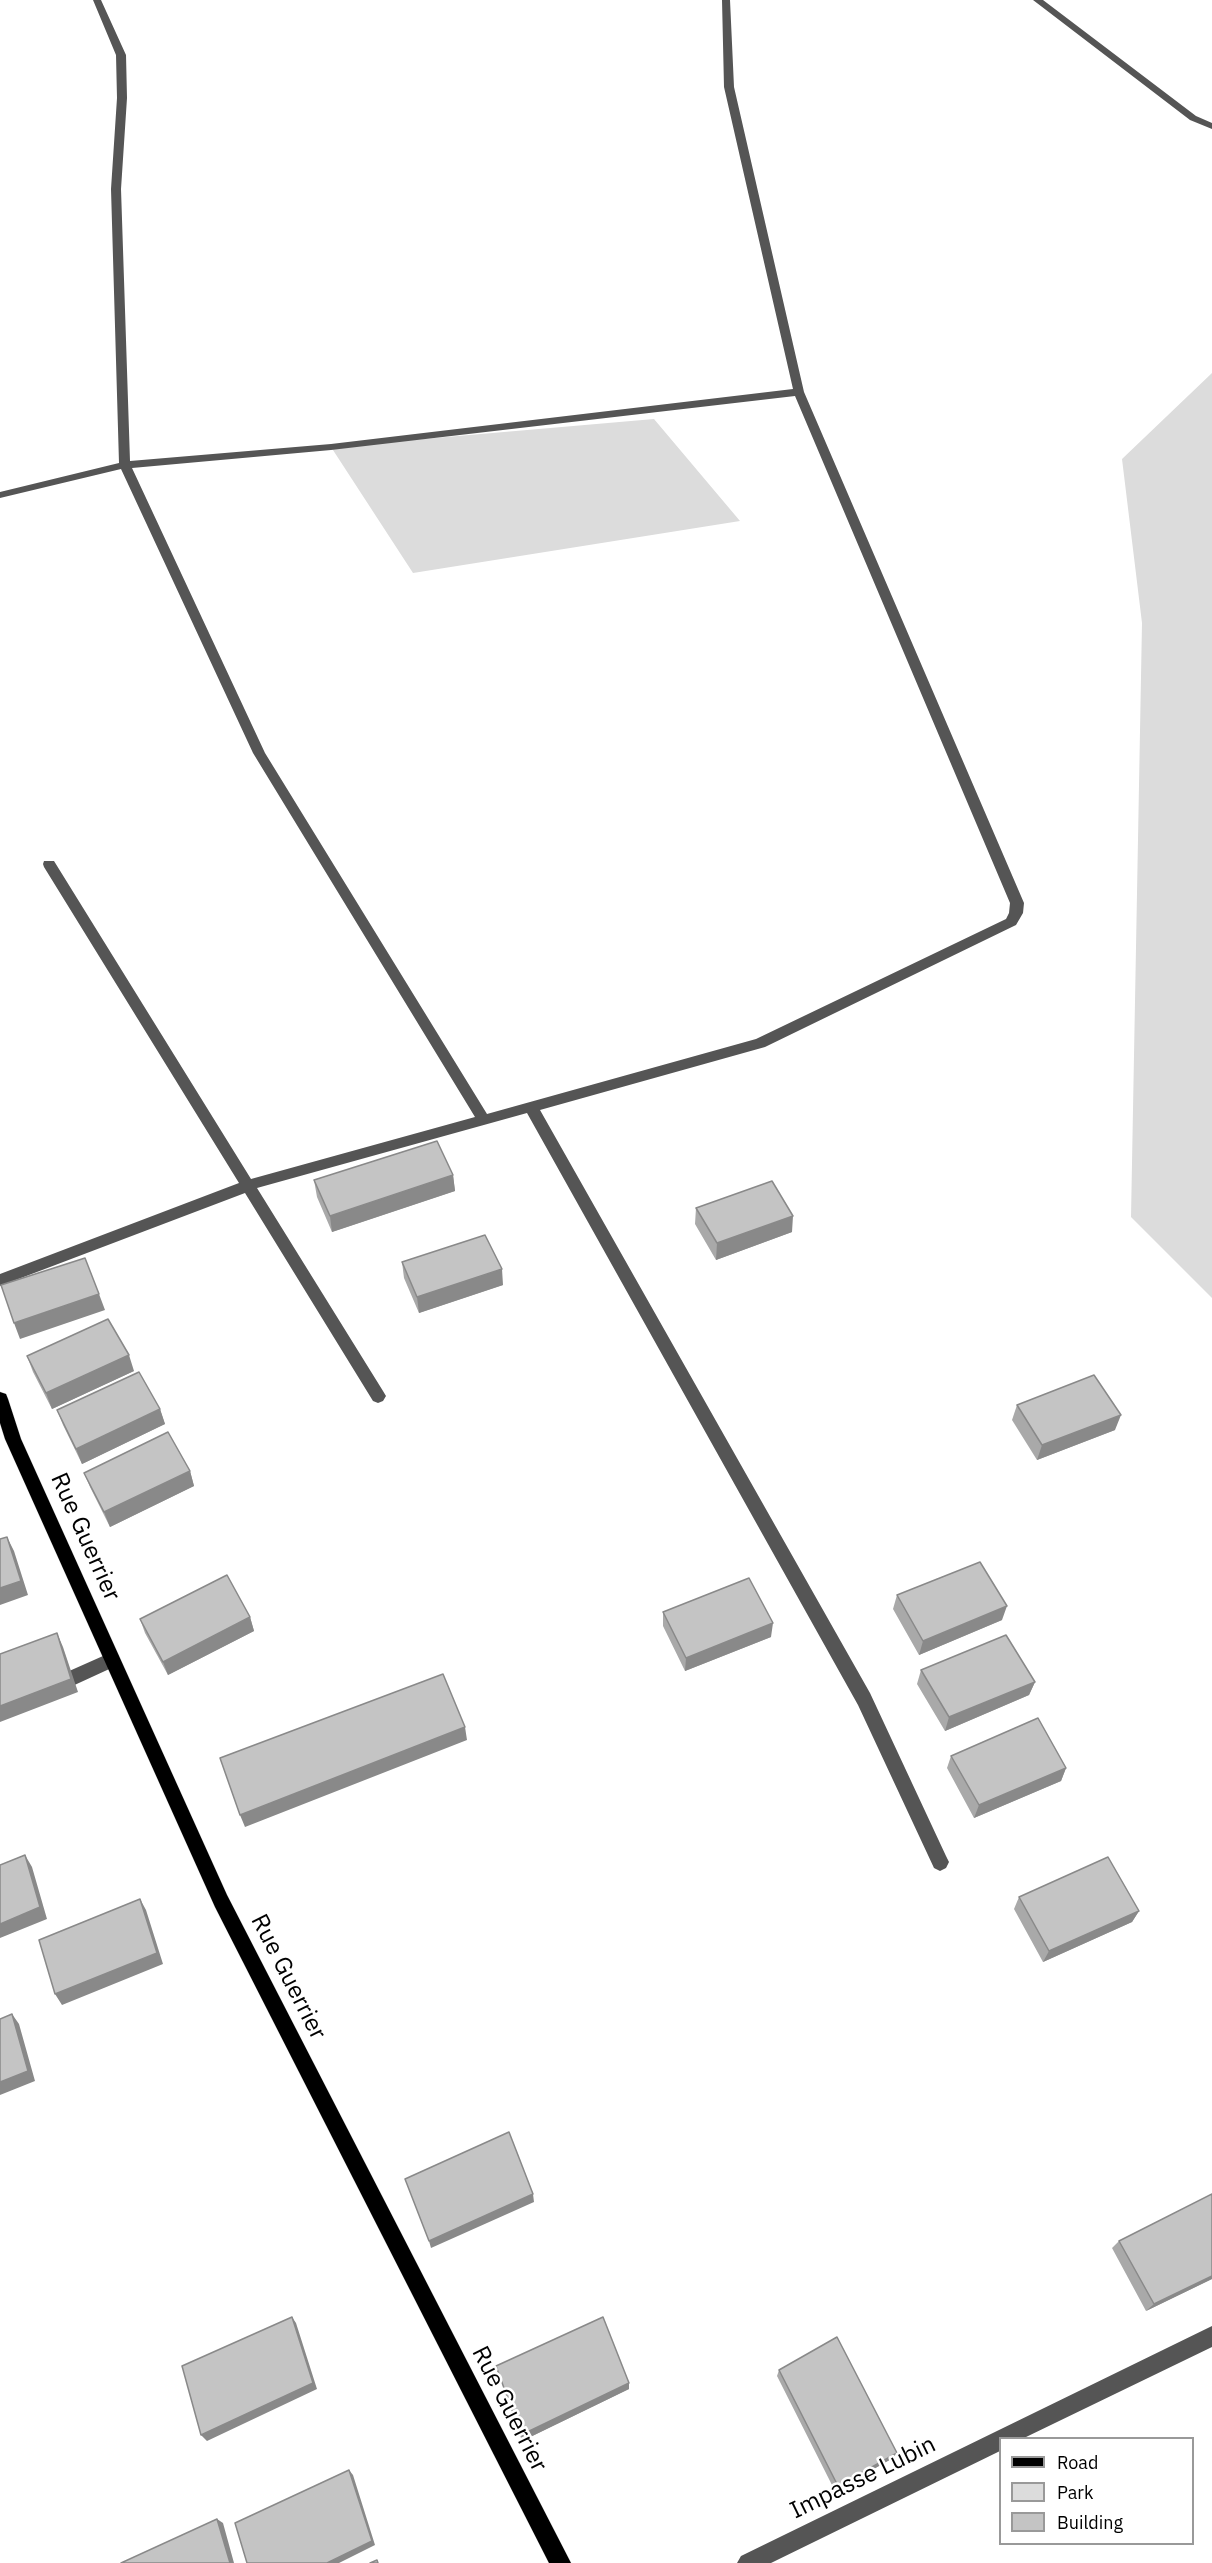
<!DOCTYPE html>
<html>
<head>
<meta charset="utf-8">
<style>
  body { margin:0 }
  #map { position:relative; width:1212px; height:2563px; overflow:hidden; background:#fff; font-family:"IBM Plex Sans",sans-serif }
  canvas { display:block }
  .legend { position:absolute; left:999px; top:2437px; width:195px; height:108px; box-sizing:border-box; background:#fff; border:2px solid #999; margin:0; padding:8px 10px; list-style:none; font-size:18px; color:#000 }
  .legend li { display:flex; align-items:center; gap:12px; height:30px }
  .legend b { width:30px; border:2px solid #999 }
</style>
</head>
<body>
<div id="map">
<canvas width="1212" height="2563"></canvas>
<ul class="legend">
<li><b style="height:8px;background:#000"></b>Road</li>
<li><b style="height:16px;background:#dcdcdc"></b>Park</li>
<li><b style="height:16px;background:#c4c4c4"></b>Building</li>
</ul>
</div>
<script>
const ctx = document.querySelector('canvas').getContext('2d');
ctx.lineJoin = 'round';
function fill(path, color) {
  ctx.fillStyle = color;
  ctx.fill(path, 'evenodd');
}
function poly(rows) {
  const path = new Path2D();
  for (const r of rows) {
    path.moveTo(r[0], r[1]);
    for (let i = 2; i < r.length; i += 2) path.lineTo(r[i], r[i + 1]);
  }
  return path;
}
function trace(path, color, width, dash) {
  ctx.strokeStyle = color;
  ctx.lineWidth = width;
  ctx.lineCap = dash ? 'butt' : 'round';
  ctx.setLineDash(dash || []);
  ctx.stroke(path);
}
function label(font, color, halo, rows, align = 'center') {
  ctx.font = font + ' "IBM Plex Sans",sans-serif';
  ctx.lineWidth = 5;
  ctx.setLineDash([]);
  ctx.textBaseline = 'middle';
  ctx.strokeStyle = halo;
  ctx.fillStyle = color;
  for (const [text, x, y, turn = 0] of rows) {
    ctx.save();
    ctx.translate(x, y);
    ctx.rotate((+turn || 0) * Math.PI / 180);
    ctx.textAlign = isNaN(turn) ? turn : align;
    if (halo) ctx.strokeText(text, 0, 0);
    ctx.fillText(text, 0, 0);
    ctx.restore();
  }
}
const green = poly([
  [1212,373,1212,1298,1131,1217,1142,623,1122,459],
  [654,419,740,521,413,573,331,447]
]);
const minor = poly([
  [93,0,101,0,126,55,127,98,121,189,130,461,331,444,793,389,724,87,722,0,730,0,734,87,804,392,1024,903,1023,913,1016,925,765,1047,540,1110,870,1693,946,1856,949,1862,946,1868,940,1871,934,1868,858,1705,527,1113,257,1188,383,1391,386,1396,383,1401,378,1403,373,1401,245,1193,0,1286,0,1274,239,1183,44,867,43,864,44,861,54,861,251,1179,475,1117,253,753,121,469,0,498,0,492,119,463,111,189,117,98,116,55,93,0],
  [795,396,1010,903,1009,913,1006,919,756,1039,487,1114,265,753,132,468,331,450,795,396],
  [1033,0,1043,0,1196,116,1212,123,1212,129,1190,120,1033,0],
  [112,1652,118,1655,120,1660,118,1665,55,1694,49,1692,47,1686,49,1680,112,1652],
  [1212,2326,1212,2347,1024,2438,1000,2438,1000,2451,771,2563,737,2563,741,2556,1212,2326]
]);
const major = poly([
  [0,1392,6,1394,8,1399,21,1439,227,1895,571,2563,549,2563,215,1907,5,1439,0,1423,0,1392]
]);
const wall = poly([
  [453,1175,455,1191,332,1232,317,1197,314,1180],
  [696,1208,792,1232,716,1260,695,1224],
  [402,1262,503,1285,419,1313,404,1278],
  [27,1356,134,1371,52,1409,33,1372],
  [1017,1405,1115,1430,1037,1460,1012,1420],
  [160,1409,165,1424,82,1464,63,1425,57,1410],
  [190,1471,194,1486,110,1527,90,1487,84,1473],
  [897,1595,1002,1620,919,1655,893,1609],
  [663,1612,771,1637,685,1671,663,1626],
  [250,1617,254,1631,168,1675,145,1633,140,1619],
  [921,1670,1035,1682,1029,1695,945,1731,917,1684],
  [951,1756,1066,1768,1061,1781,974,1818,947,1768],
  [1019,1897,1139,1911,1132,1922,1043,1962,1014,1909],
  [1212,2194,1212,2279,1146,2311,1112,2248,1119,2241],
  [496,2366,629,2389,522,2441],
  [779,2370,893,2458,835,2491,777,2376]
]);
const shadedWall = poly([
  [453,1175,455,1191,332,1232,330,1216],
  [793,1216,792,1232,716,1260,717,1243],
  [502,1269,503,1285,419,1313,417,1297],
  [99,1294,105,1310,20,1339,14,1323],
  [129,1355,134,1371,52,1409,46,1393],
  [160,1409,165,1424,82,1464,76,1449],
  [1121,1415,1115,1430,1037,1460,1042,1445],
  [190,1471,194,1486,110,1527,104,1512],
  [7,1537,14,1551,28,1595,0,1605,0,1588],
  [1007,1606,1002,1620,919,1655,923,1641],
  [250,1617,254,1631,168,1675,163,1662],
  [773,1623,771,1637,685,1671,686,1658],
  [57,1633,63,1647,78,1692,0,1722,0,1706],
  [1035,1682,1029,1695,945,1731,949,1717],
  [465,1727,467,1740,245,1827,240,1815],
  [1066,1768,1061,1781,974,1818,979,1805],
  [25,1855,32,1867,47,1919,0,1938,0,1924],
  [140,1899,146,1910,163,1964,62,2005,55,1994],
  [1139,1911,1132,1922,1043,1962,1049,1951],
  [12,2014,19,2024,35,2081,0,2095,0,2082],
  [533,2194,534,2202,431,2248,429,2241],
  [1212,2276,1212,2279,1146,2311,1154,2304],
  [292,2317,296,2323,317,2389,207,2441,201,2435],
  [629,2383,629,2389,522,2441,521,2435],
  [897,2453,893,2458,835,2491,838,2486],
  [349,2470,353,2475,375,2545,339,2563,327,2563],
  [217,2519,223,2523,234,2563,230,2563]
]);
const building = poly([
  [437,1141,453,1175,330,1216,314,1180,437,1141],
  [772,1181,793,1216,717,1243,696,1208,772,1181],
  [485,1235,502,1269,417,1297,402,1262,485,1235],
  [85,1258,99,1294,14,1323,1,1285,85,1258],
  [108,1319,129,1355,46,1393,27,1356,108,1319],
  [139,1372,160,1409,76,1449,57,1410,139,1372],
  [1094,1375,1121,1415,1042,1445,1017,1405,1094,1375],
  [168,1432,190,1471,104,1512,84,1473,168,1432],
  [7,1537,21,1581,0,1588,0,1539,7,1537],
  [980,1562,1007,1606,923,1641,897,1595,980,1562],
  [227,1575,250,1617,163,1662,140,1619,227,1575],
  [749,1578,773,1623,686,1658,663,1612,749,1578],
  [57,1633,71,1679,0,1706,0,1654,57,1633],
  [1006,1635,1035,1682,949,1717,921,1670,1006,1635],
  [443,1674,465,1727,240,1815,220,1758,443,1674],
  [1038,1718,1066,1768,979,1805,951,1756,1038,1718],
  [25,1855,40,1907,0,1924,0,1865,25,1855],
  [1108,1857,1139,1911,1049,1951,1019,1897,1108,1857],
  [140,1899,157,1953,55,1994,39,1940,140,1899],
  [12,2014,28,2071,0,2082,0,2019,12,2014],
  [509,2132,533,2194,429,2241,405,2179,509,2132],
  [1212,2194,1212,2276,1154,2304,1119,2241,1212,2194],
  [292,2317,313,2383,201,2435,182,2366,292,2317],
  [603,2317,629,2383,521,2435,496,2366,603,2317],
  [837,2337,897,2453,838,2486,779,2370,837,2337],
  [349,2470,372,2541,327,2563,247,2563,235,2523,349,2470],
  [217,2519,230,2563,121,2563,217,2519],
  [377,2560,378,2563,370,2563,377,2560]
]);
const nearStreetnames = [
  ["Rue Guerrier",85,1537,66],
  ["Rue Guerrier",288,1977,63],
  ["Rue Guerrier",509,2409,63],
  ["Impasse Lubin",863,2478,-26]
];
fill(green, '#dcdcdc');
trace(major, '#dbdbdb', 1);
fill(minor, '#555');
fill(major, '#000');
fill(wall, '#a9a9a9');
fill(shadedWall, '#898989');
fill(building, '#c4c4c4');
trace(building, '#898989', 1.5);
label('24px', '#000', '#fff', nearStreetnames);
</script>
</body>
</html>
